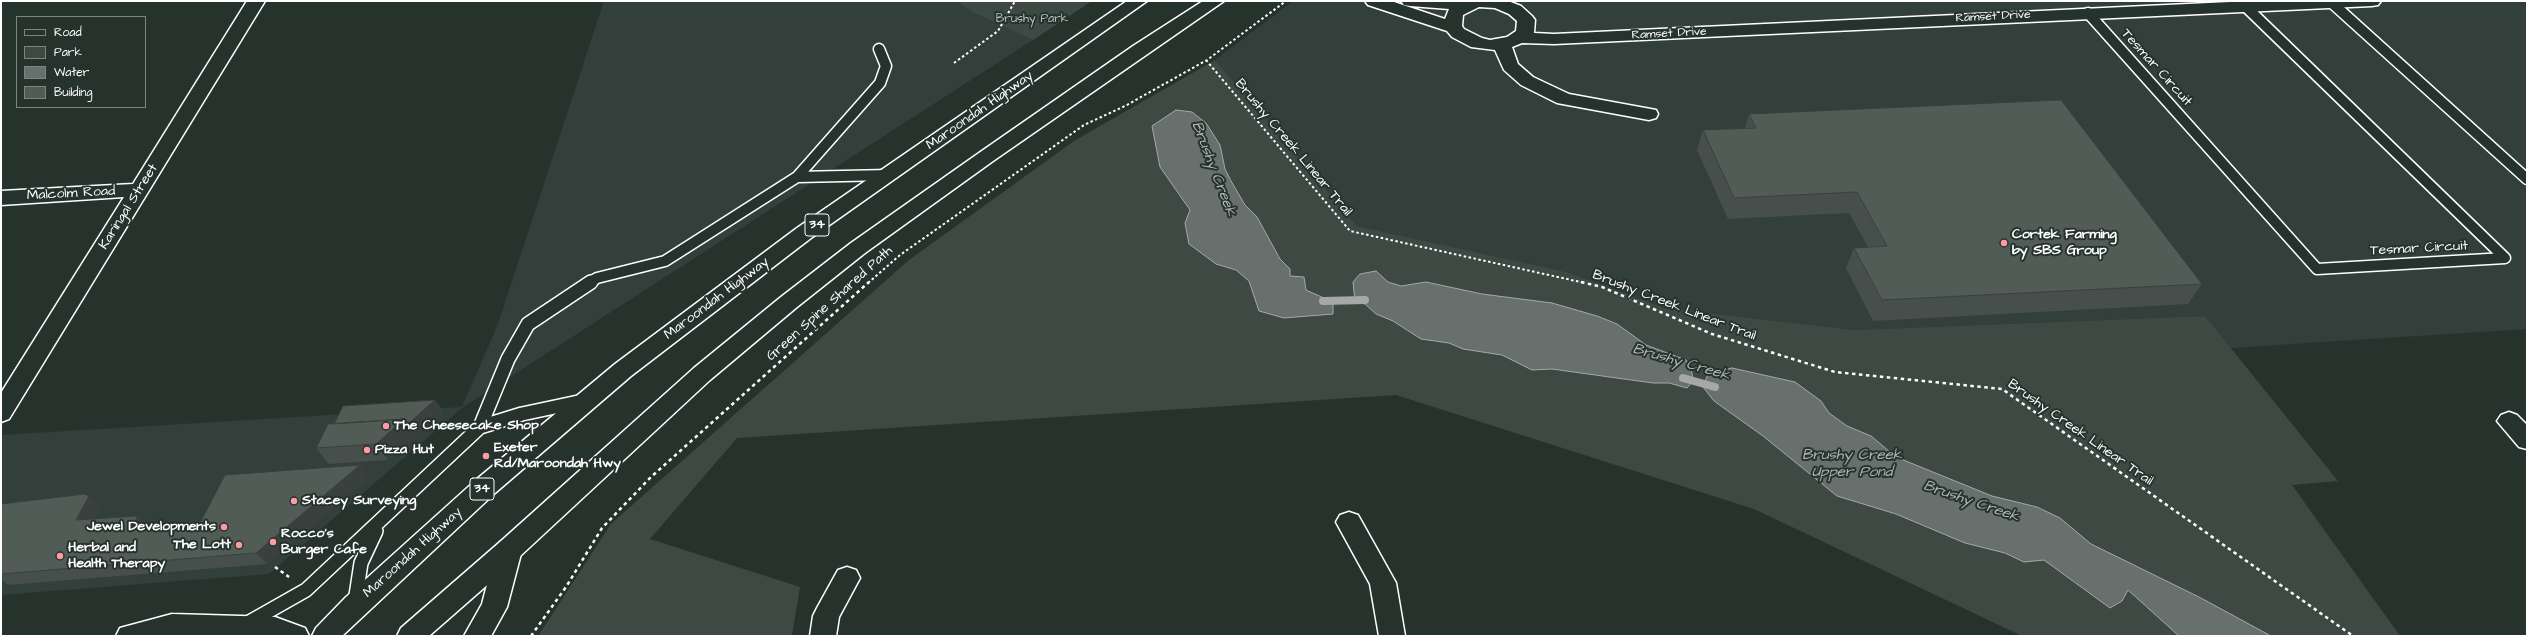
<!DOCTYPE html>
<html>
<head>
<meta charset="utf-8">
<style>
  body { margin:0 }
  #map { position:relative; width:2528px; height:637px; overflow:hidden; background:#26332d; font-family:"Architects Daughter",sans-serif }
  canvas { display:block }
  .frame { position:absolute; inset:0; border:2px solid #fff; pointer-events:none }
  .legend { position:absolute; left:16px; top:16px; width:130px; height:92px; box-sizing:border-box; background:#26332d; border:1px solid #7d8581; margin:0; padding:5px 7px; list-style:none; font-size:12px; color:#fff }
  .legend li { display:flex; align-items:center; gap:8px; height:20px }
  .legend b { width:20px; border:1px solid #7d8581 }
</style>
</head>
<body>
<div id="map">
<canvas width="2528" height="637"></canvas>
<div class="frame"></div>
<ul class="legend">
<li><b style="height:5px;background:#26332d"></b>Road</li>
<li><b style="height:11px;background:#3e4944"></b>Park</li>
<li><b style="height:11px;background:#67706c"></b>Water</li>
<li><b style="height:11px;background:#515c57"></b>Building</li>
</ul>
</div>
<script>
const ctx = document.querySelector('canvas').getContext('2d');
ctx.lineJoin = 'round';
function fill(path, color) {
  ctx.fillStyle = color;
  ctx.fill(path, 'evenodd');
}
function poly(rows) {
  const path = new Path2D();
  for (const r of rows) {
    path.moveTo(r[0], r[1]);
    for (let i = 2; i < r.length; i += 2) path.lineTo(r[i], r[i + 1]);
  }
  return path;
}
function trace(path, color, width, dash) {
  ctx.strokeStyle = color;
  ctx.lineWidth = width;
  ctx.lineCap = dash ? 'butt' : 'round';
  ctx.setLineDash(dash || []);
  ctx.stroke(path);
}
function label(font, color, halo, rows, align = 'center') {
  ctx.font = font + ' "Architects Daughter",sans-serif';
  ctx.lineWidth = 4;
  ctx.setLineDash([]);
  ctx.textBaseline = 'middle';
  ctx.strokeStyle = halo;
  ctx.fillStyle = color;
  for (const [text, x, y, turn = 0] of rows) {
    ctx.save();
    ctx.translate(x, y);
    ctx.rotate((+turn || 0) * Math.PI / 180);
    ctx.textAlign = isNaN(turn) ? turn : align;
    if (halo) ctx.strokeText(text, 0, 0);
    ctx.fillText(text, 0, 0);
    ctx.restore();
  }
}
const built = poly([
  [604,1,956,1,974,13,1033,40,462,408,269,574,1,595,1,435,462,407,498,324],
  [1293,1,2527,1,2527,329,2230,348,2205,316,1855,330,1665,308,1567,272,1357,226,1215,60]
]);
const green = poly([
  [956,1,1092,1,1033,40,974,13],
  [1215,60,1357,226,1567,272,1665,308,1855,330,2205,316,2338,481,2292,485,2400,636,2022,636,1754,509,1396,395,737,438,650,539,800,587,792,635,538,636,611,524,909,260,1074,141]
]);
const water = poly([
  [1176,110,1192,112,1206,123,1220,145,1225,169,1231,181,1245,205,1257,217,1280,259,1290,269,1290,276,1304,277,1306,290,1333,302,1333,314,1284,318,1259,311,1249,281,1236,270,1216,264,1189,244,1185,223,1190,210,1160,167,1152,126,1176,110],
  [1376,271,1388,282,1401,286,1426,282,1482,294,1552,303,1597,316,1617,324,1646,345,1686,360,1692,373,1693,381,1687,388,1669,383,1653,383,1552,369,1532,370,1502,355,1463,349,1449,343,1421,339,1393,321,1376,314,1365,304,1355,302,1353,282,1360,274,1376,271],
  [1732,368,1795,382,1821,401,1829,413,1847,426,1871,436,1896,457,1992,496,2037,507,2060,518,2091,544,2199,597,2271,636,2179,636,2128,590,2122,601,2110,608,2044,560,2024,562,2005,553,1965,543,1896,514,1837,496,1763,436,1714,401,1703,387,1708,374,1732,368]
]);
const stream = poly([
  [1323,301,1365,300],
  [1683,378,1715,387]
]);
const pathFar1 = poly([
  [1206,60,1350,231,1585,283],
  [954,63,998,31,1015,1],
  [868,283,900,255,1084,125,1125,106,1207,60,1286,1]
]);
const path = poly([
  [1581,282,1602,287,1712,334,1835,372,2002,389,2353,636],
  [275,567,289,577],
  [531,636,566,587,602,528,651,477,869,282]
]);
const serviceFar1 = poly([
  [2332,3,2527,179],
  [2088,13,2317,269,2505,258,2245,6],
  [797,177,889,175],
  [589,283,597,278,665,261,797,177,880,83,886,66,879,49]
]);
const service = poly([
  [480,427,508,359,528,324,591,282],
  [355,602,361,563,376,531],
  [246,624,306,590,480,427,522,414,583,401]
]);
const minor = poly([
  [247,1,265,1,9,419,1,422,1,393,124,197,1,205,1,191,133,184,247,1],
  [1365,1,1391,1,1445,19,1449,9,1410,6,1404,5,1401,1,1508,1,1521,6,1532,16,1535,20,1534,33,1554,34,2251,1,2381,1,2378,5,2372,6,1554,44,1522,43,1512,47,1518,64,1533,77,1569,94,1656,110,1658,114,1656,118,1649,120,1557,103,1521,85,1504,70,1495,50,1471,47,1452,37,1447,31,1368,5,1365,1],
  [1479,7,1495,8,1509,14,1517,21,1516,31,1507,37,1490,40,1482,38,1464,29,1462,26,1463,15,1479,7],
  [2509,412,2517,415,2527,425,2527,449,2519,447,2497,421,2501,415,2509,412],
  [1349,512,1358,515,1396,583,1405,636,1379,636,1370,584,1336,522,1340,515,1349,512],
  [847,567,856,570,860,578,839,617,836,636,810,636,813,616,817,608,838,570,847,567]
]);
const secondary = poly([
  [172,614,275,617,305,628,309,636,116,636,120,628,172,614]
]);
const primary = poly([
  [509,539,518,542,522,550,507,607,491,636,464,636,482,604,496,550,500,542,509,539]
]);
const trunk = poly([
  [1127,1,1147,1,811,238,631,376,495,493,342,636,312,636,316,628,346,597,477,479,615,364,797,228,1127,1],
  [1203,1,1224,1,993,161,865,253,797,307,710,380,518,558,429,636,397,636,401,628,500,542,694,368,781,297,851,243,979,153,1133,46,1203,1]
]);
const wall = poly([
  [1749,114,2202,284,2188,304,1873,321,1846,268,1854,248,1868,247,1849,213,1728,219,1697,150,1703,130,1745,128],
  [443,411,388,460,329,464,316,448],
  [368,477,267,564,8,585,1,579,1,504,101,507,94,519,138,516,146,524,201,521]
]);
const shadedWall = poly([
  [435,400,443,411,388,460,376,444,404,419],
  [360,465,368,477,267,564,256,553],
  [89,496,101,507,88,531,76,520],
  [138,516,149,527,132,525]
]);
const building = poly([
  [2061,100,2202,284,1882,300,1854,248,1887,246,1857,192,1734,198,1703,130,1756,128,1749,114,2061,100],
  [435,400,408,424,404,419,334,424,343,406,435,400],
  [404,419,376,444,316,448,328,424,404,419],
  [360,465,256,553,1,574,1,504,85,494,89,496,76,520,138,516,132,525,201,521,225,475,360,465]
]);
const markers = [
  [2004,243,4,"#ff9aa2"],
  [386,426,4,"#ff9aa2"],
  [367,450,4,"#ff9aa2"],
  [486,456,4,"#ff9aa2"],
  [294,501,4,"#ff9aa2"],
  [224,527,4,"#ff9aa2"],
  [273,542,4,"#ff9aa2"],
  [239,545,4,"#ff9aa2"],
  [60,556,4,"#ff9aa2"]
];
const farStreetnames = [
  ["Ramset Drive",1993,17,-3],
  ["Ramset Drive",1669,34,-3]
];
const farParknames = [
  ["Brushy Park",1032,19]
];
const shields = [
  [817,225,24],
  [482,489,24]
];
const shieldNames = [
  ["34",817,225],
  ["34",482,489]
];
const streetNames = [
  ["Tesmar Circuit",2156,68,48],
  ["Maroondah Highway",980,111,-35],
  ["Brushy Creek Linear Trail",1293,148,50],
  ["Malcolm Road",71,194,-3],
  ["Karingal Street",129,207,-58],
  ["Tesmar Circuit",2419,249,-3],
  ["Maroondah Highway",717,299,-37],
  ["Green Spine Shared Path",830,304,-42],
  ["Brushy Creek Linear Trail",1674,306,21],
  ["Brushy Creek Linear Trail",2080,433,35],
  ["Maroondah Highway",413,553,-42]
];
const poiNames = [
  ["Cortek Farming",2012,235],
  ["by SBS Group",2012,251],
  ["The Cheesecake Shop",394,426],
  ["Exeter",494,448],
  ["Rd/Maroondah Hwy",494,464],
  ["Pizza Hut",375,450],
  ["Stacey Surveying",302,501],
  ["Jewel Developments",216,527,"right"],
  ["Rocco's",281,534],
  ["Burger Cafe",281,550],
  ["The Lott",231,545,"right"],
  ["Herbal and",68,548],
  ["Health Therapy",68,564]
];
const waterNames = [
  ["Brushy Creek",1213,169,69],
  ["Brushy Creek",1681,363,16],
  ["Brushy Creek",1852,456],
  ["Upper Pond",1852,473],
  ["Brushy Creek",1971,502,19]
];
fill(built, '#333f3a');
fill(green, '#3e4944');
fill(water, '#67706c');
trace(water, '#a4a9a7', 1);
trace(stream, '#a4a9a7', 8);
trace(serviceFar1, '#fff', 13);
trace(service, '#fff', 16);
trace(minor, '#fff', 3);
trace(secondary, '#fff', 3);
trace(primary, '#fff', 3);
trace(trunk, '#fff', 3);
trace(pathFar1, '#fff', 2, [2.5, 2.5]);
trace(path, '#fff', 2.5, [3.5, 3.5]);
trace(serviceFar1, '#26332d', 10);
trace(service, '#26332d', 13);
fill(minor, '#26332d');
fill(secondary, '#26332d');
fill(primary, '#26332d');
fill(trunk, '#26332d');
fill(wall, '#464f4b');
fill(shadedWall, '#39403d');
fill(building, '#515c57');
trace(building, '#39403d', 1);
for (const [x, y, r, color] of markers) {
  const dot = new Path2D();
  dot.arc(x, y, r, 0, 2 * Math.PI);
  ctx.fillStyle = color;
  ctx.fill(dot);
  trace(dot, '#26332d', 1.5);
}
label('12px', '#fff', '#26332d', farStreetnames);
label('12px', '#bbbfbe', '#26332d', farParknames);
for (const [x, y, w] of shields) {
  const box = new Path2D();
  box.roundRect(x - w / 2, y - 11, w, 22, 3);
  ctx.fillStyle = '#26332d';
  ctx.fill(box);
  trace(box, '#fff', 1);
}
label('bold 13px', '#fff', null, shieldNames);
label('14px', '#fff', '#26332d', streetNames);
label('bold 14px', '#fff', '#26332d', poiNames, 'left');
label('italic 15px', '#b3b8b6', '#26332d', waterNames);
</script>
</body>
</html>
